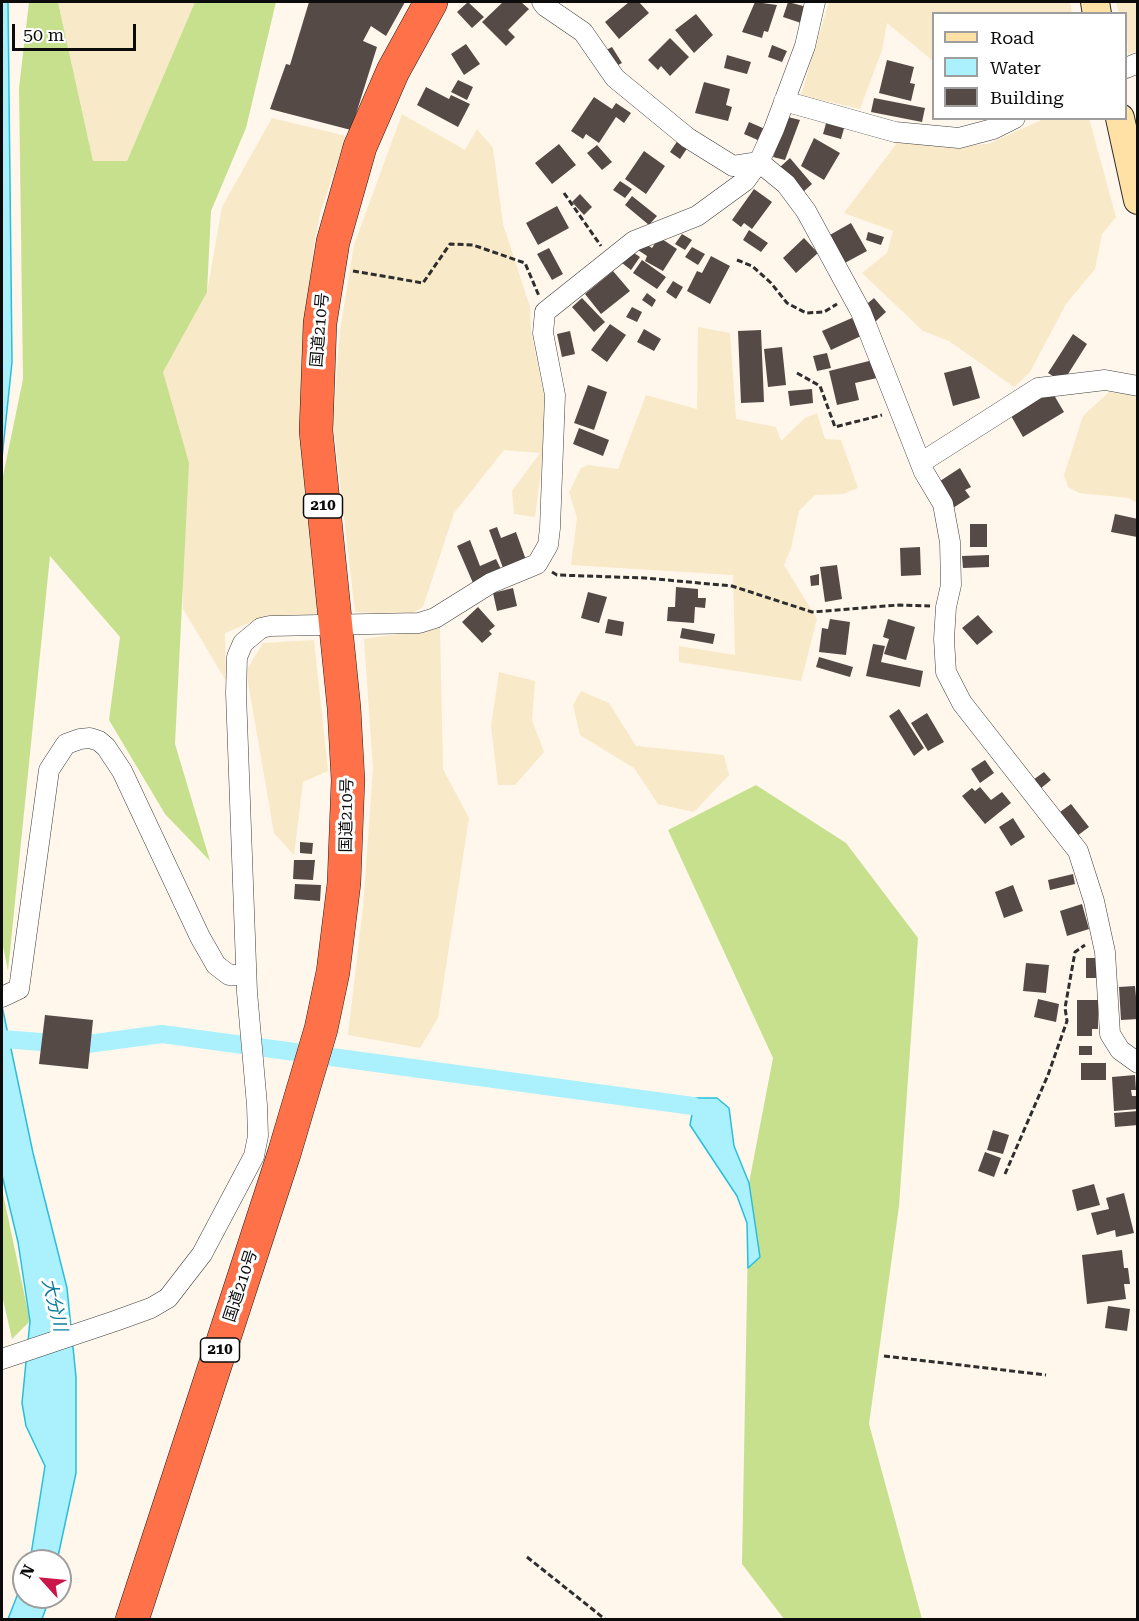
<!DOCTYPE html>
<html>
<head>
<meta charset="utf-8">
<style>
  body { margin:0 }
  #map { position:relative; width:1139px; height:1621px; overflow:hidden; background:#fff7eb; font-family:"Roboto Serif",serif }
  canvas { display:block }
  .frame { position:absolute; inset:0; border:3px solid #0c0c0c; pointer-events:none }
  .legend { position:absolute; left:932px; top:12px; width:195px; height:108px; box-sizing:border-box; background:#fff; border:2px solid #9e9e9e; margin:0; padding:8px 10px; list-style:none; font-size:18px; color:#0c0c0c }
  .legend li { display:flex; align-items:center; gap:12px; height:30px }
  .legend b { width:30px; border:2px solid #9e9e9e }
  .north { position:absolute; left:12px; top:1549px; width:60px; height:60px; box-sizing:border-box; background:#fff; border:2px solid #9e9e9e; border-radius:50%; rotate:297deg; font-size:16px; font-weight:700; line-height:24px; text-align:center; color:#0c0c0c }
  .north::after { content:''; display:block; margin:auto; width:21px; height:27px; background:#ca1649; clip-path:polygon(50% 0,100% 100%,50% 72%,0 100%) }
  .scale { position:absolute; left:12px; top:24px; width:124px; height:27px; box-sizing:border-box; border:3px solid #0c0c0c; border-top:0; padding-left:8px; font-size:18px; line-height:21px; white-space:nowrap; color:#0c0c0c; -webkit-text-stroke:4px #fff; paint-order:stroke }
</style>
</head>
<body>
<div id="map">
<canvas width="1139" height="1621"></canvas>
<div class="frame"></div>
<ul class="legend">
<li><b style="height:8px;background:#ffe1a6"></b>Road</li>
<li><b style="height:16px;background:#aaf1fd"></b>Water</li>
<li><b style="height:16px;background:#564a47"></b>Building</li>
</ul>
<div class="north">N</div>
<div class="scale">50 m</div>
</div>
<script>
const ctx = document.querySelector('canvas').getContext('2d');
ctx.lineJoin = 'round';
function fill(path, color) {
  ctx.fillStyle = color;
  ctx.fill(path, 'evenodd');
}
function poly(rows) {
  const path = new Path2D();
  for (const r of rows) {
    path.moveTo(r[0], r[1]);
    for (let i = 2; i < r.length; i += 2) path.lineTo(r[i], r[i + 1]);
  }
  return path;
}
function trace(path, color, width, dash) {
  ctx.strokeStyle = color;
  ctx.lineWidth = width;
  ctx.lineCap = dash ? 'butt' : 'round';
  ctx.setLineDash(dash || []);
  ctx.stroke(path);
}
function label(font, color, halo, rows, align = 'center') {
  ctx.font = font + ' "Roboto Serif","Noto Sans JP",serif';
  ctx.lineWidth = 6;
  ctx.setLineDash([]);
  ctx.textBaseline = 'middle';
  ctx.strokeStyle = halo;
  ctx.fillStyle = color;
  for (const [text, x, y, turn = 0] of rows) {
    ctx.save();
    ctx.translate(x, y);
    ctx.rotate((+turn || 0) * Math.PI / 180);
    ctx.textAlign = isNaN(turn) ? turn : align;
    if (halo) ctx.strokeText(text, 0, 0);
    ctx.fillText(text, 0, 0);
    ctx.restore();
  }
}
const farmland = poly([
  [58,2,195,2,127,161,93,161],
  [829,2,1070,2,1072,13,934,14,933,117,932,60,887,23,882,50,860,109,801,95],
  [1116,2,1137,2,1137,51,1128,54,1126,14,1119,13],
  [402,114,465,150,477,129,493,148,503,224,530,307,531,331,548,416,535,517,514,514,512,491,540,453,504,450,454,513,423,607,410,615,355,612,333,422,340,331,354,245],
  [272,118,346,136,320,214,313,250,321,612,314,618,299,615,263,617,225,633,226,681,183,609,182,541,163,372,179,331,207,292,222,207],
  [1089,118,1116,217,1102,234,1095,269,1066,304,1030,372,1014,387,949,341,923,331,862,273,887,253,893,231,844,213,897,143,956,146,988,144,1044,119],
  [698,327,730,333,736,419,776,427,781,441,805,418,817,413,825,439,841,440,858,488,843,494,815,495,799,511,791,548,784,565,817,619,801,681,679,662,679,646,735,655,733,575,571,565,577,518,569,492,581,468,588,465,618,469,646,395,697,409],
  [1109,392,1137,396,1137,503,1129,498,1079,493,1068,487,1064,475,1083,416],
  [440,628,443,769,469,818,438,1018,420,1048,348,1035,363,907,373,769,364,639],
  [314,640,328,771,303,782,294,855,274,833,246,671,263,643],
  [499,672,535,681,532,720,544,752,515,785,498,785,491,726],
  [581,691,609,703,636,746,724,755,729,775,694,812,658,804,634,768,580,735,573,705]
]);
const forest = poly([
  [29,2,58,2,93,161,127,161,195,2,276,2,246,128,211,211,207,292,163,372,189,463,175,744,210,861,165,814,109,720,120,637,50,556,8,971,2,941,2,481,23,379,19,88],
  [756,785,846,843,918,938,899,1206,869,1424,922,1619,784,1619,742,1564,749,1183,773,1058,668,830],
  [2,1189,30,1321,12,1339,2,1295]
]);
const water = poly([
  [2,2,8,2,12,362,2,458,2,2],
  [2,1006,33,1153,67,1288,76,1377,76,1473,57,1561,30,1561,45,1466,26,1426,22,1403,30,1321,18,1242,2,1175,2,1006],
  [695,1098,717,1098,729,1108,734,1146,749,1183,760,1257,748,1268,747,1223,737,1196,690,1125,695,1098],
  [24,1578,24,1597,50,1597,42,1619,8,1619,24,1578]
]);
const canal = poly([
  [2,1039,80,1045,162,1034,693,1106]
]);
const building = poly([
  [309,2,405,2,386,36,371,26,363,41,377,47,351,130,270,109,286,64,290,65],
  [468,2,484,17,472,28,457,12],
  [503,2,521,2,529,9,508,30,515,37,506,46,482,22],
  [629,2,639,2,649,13,619,39,605,22],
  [755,2,777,5,768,32,764,31,762,38,742,32],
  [788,2,807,7,801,23,783,17],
  [696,14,713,35,694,53,675,30],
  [670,38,689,57,670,76,661,66,658,70,648,60],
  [466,44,480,64,464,75,451,54],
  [772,45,787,51,782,62,768,57],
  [612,47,622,63,616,66,606,50],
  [727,55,751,62,747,74,724,68],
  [887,60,914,67,910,83,915,84,911,101,879,93],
  [458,80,473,87,467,100,451,92],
  [704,82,730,89,726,105,732,107,728,121,695,113],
  [426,87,449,99,451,95,470,104,458,127,417,105],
  [594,97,612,109,616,103,631,113,624,123,616,117,599,143,586,134,583,139,571,131],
  [874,98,925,108,922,122,871,112],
  [788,117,800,120,785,160,773,157],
  [827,120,845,125,841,139,823,134],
  [749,122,765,129,760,141,744,134],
  [814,138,840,153,824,180,801,166],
  [678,140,688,147,680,159,670,152],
  [559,144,576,165,552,184,535,163],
  [597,145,612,162,602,170,587,153],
  [644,151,665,166,646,194,625,179],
  [790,158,812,184,802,193,780,167],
  [620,181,632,189,625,198,613,190],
  [754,189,772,202,752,229,744,223,741,227,732,220],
  [580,194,592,207,584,215,572,202],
  [632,196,657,216,649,225,625,205],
  [557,206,569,228,538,245,526,223],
  [851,223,867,251,843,264,828,236],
  [749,230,768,243,761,252,743,240],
  [868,232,884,237,881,245,866,240],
  [682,234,692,240,685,250,675,244],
  [659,237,677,249,663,271,645,261,647,256,638,250,643,242,652,248],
  [804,238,818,253,796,273,783,258],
  [692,247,705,254,698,265,685,257],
  [549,248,563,274,552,280,537,254],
  [631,251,640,257,631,270,622,263],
  [711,256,730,266,710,304,687,291,697,271,702,273],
  [642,260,666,277,657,289,633,273],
  [613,271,630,291,601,314,585,294],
  [673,281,683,287,676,299,666,292],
  [647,293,656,300,652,307,642,300],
  [582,298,605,322,594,332,572,307],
  [874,298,886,312,875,322,862,308],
  [632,307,642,312,637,322,626,317],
  [852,318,861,336,831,350,822,331],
  [610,324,626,335,607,362,591,350],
  [644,329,661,339,654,351,637,342],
  [761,330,764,402,741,403,738,331],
  [570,331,575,354,562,357,557,334],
  [1073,334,1087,344,1063,382,1048,373],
  [782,347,786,385,768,387,764,349],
  [827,353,831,368,817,371,813,356],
  [873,360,877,378,855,383,859,400,837,405,829,371],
  [971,366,980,398,953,406,944,373],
  [588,385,607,392,594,430,574,423],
  [812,389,813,403,790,406,788,391],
  [1051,390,1064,412,1023,437,1010,414],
  [579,428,609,440,603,456,573,444],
  [960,468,971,487,965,490,970,497,953,508,937,483],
  [1115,514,1138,519,1137,537,1111,532],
  [970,524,987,524,987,547,970,547],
  [497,527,501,538,516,532,526,560,503,568,489,530],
  [470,540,480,566,496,559,502,571,473,583,457,546],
  [920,547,921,575,901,576,900,548],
  [989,555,989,567,963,568,962,556],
  [837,565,842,599,825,602,820,567],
  [819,574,819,585,811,586,810,576],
  [676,587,698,589,698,598,706,598,705,608,695,607,694,623,667,621,668,607,675,607],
  [513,588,517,606,497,611,493,593],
  [588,592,607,597,599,623,581,618],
  [478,607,495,626,489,631,492,634,482,643,462,622],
  [978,615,993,632,977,645,962,628],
  [608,619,624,622,622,636,605,633],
  [830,619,850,622,846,655,819,652,822,628,828,629],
  [888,619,915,627,906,660,884,654,889,639,883,637],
  [682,628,715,634,713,644,680,638],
  [873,644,885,646,881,662,923,671,920,687,866,676],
  [819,657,853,667,850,677,816,667],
  [899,709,924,748,914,756,889,716],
  [927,713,944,742,928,751,911,723],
  [985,760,994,773,980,783,971,769],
  [1044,772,1051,780,1040,789,1033,780],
  [980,787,991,800,1002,792,1011,803,985,824,962,796,972,788,975,791],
  [1071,804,1089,827,1077,836,1060,812],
  [1013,818,1025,837,1011,846,999,827],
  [300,842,313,843,312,854,300,853],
  [294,860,315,860,313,880,293,879],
  [1073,874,1075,884,1050,890,1048,880],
  [295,884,321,885,320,901,294,899],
  [1013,885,1023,911,1004,918,995,892],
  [1082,904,1089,929,1067,936,1060,911],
  [1086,958,1096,958,1096,978,1086,978],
  [1026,963,1049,965,1046,993,1023,991],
  [1135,986,1138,1019,1121,1020,1119,987],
  [1038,999,1059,1004,1056,1022,1034,1017],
  [1077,1000,1098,1000,1098,1029,1092,1029,1092,1036,1077,1036],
  [45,1015,93,1020,88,1069,39,1064],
  [1079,1046,1092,1046,1092,1055,1079,1055],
  [1081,1063,1106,1063,1106,1080,1081,1080],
  [1135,1075,1136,1090,1131,1090,1132,1096,1137,1096,1138,1109,1114,1111,1112,1077],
  [1138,1111,1138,1125,1115,1127,1114,1113],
  [993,1130,1009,1135,1003,1154,987,1150],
  [985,1152,1001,1158,994,1177,978,1171],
  [1094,1184,1100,1205,1077,1211,1072,1190],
  [1124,1193,1134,1233,1116,1237,1115,1230,1097,1235,1091,1213,1109,1209,1106,1198],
  [1122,1250,1124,1268,1128,1268,1130,1284,1124,1284,1126,1299,1087,1304,1082,1255],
  [1108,1306,1130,1309,1127,1331,1105,1328]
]);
const path = poly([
  [564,193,601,246],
  [737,260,752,266,771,283,787,303,806,313,824,312,837,304],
  [353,271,423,283,450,244,473,245,525,263,539,296],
  [797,373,820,386,835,427,882,415],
  [552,572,557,575,645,578,732,586,812,612,899,605,930,606],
  [1005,1174,1048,1075,1067,1021,1065,1008,1075,952,1085,945],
  [884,1356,1046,1375],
  [527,1557,606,1620]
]);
const street = poly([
  [542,2,545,6,583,32,615,78,688,138,733,166,759,162,786,184,806,211,861,312,924,472,943,504,950,542,951,585,946,607,944,639,946,672,962,703,1078,851,1094,901,1105,952,1110,1034,1120,1050,1138,1063],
  [1126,68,1138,63],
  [784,101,895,132,959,138,993,129,1015,118],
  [922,462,1038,388,1105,380,1138,386],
  [2,997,19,989,49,770,66,744,80,739,90,738,99,741,106,747,122,771,200,937,216,965,229,975,246,975],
  [2,1359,115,1321,151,1308,168,1298,202,1254,254,1156,258,1136,257,1105,247,992,236,693,237,657,243,643,261,628,270,626,419,623,435,618,491,583,537,564,548,545,550,528,555,395,543,333,545,312,634,241,697,216,745,181,759,162,774,129,805,46,815,2]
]);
const secondary = poly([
  [1095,2,1097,14],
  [1120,118,1138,200]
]);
const highway = poly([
  [132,1620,284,1154,321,1029,333,972,344,883,348,780,344,708,316,431,320,323,333,242,360,147,393,71,431,2]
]);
const shields = [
  [323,506,39],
  [220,1350,39]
];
const shieldNames = [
  ["210",323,506],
  ["210",220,1350]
];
const streetNames = [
  ["国道210号",320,330,-85],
  ["国道210号",347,815,-89],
  ["国道210号",241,1286,-72]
];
const waterNames = [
  ["大分川",54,1305,76]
];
fill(farmland, '#f8e9c8');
fill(forest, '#c6e08e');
fill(water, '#aaf1fd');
trace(water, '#29bedb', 1.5);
trace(canal, '#aaf1fd', 18);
fill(building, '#564a47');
trace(street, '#3f3f3f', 21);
trace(secondary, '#2e2e2e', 30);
trace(highway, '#1d1d1d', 34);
trace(path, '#2e2e2e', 3, [6, 3]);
trace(street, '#fff', 20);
trace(secondary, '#ffe1a6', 28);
trace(highway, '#ff7249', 33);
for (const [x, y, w] of shields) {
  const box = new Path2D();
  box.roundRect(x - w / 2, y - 12, w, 24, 4.5);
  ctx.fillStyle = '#fff';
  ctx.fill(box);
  trace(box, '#0c0c0c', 1.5);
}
label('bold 15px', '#0c0c0c', null, shieldNames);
label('16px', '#0c0c0c', '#fff', streetNames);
label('italic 18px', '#0a7e9c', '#fff', waterNames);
</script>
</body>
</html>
